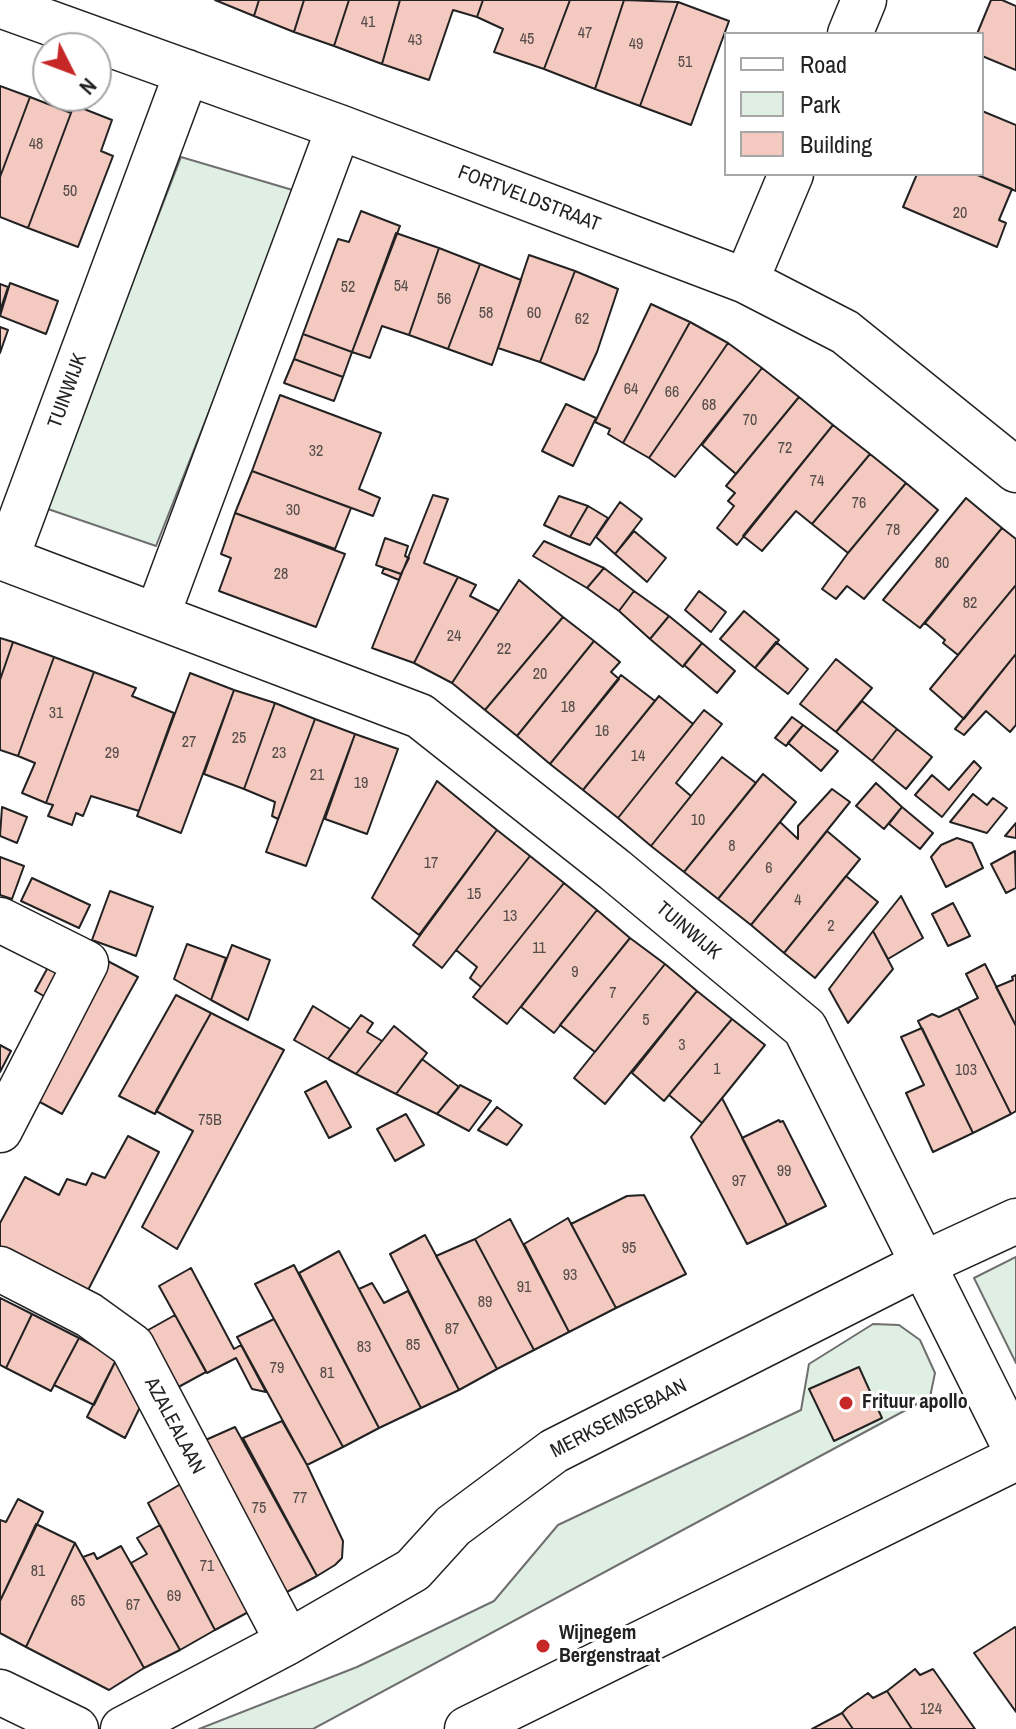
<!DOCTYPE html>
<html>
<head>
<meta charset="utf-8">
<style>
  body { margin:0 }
  #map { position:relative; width:1016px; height:1729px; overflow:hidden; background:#fff; font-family:"Archivo Narrow",sans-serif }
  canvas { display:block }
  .legend { position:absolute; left:724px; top:32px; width:260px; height:144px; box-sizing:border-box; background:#fff; border:2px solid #a7a7a7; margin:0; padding:10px 14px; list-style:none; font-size:24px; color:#222 }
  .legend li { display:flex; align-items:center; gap:16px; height:40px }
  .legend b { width:40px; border:2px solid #a7a7a7 }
  .north { position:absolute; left:32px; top:32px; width:80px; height:80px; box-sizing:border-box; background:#fff; border:2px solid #a7a7a7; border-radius:50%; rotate:132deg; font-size:22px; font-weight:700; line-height:32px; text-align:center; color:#222 }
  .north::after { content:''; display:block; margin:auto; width:28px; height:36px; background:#c62828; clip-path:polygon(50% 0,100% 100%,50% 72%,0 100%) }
</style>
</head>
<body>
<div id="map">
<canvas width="1016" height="1729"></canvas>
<ul class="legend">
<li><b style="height:10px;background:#fff"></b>Road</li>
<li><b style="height:22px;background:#e0efe3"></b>Park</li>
<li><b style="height:22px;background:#f3c9c0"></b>Building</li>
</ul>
<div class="north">N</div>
</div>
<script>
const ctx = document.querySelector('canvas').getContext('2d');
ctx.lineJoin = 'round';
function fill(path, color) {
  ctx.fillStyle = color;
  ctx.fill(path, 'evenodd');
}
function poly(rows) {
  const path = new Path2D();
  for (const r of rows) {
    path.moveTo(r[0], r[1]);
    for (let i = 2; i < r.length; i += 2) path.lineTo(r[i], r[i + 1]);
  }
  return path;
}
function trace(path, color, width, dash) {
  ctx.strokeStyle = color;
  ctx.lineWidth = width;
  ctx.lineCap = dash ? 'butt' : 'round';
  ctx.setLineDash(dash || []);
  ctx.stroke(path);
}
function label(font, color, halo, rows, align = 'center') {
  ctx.font = font + ' "Archivo Narrow",sans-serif';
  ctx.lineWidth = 6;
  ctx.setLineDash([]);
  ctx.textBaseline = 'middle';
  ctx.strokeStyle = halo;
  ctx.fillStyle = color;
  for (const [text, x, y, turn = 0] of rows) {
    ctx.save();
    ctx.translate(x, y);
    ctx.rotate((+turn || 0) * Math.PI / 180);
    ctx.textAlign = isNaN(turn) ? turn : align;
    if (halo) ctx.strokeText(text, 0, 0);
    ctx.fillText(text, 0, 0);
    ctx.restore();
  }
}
const green = poly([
  [181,157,296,191,156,546,45,508,181,157],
  [1016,1257,1016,1363,974,1278,1016,1257],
  [873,1324,899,1325,920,1340,935,1373,930,1397,313,1729,199,1729,357,1667,494,1601,558,1525,801,1410,809,1364,873,1324]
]);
const building = poly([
  [215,0,259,0,254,16,215,0],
  [259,0,304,0,294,32,254,16,259,0],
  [304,0,349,0,334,46,294,32,304,0],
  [349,0,400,0,382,64,334,46,349,0],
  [400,0,483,0,477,17,453,10,429,80,382,64,400,0],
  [483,0,570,0,544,69,494,52,503,29,477,17,483,0],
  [570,0,624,0,595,89,544,69,570,0],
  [624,0,678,2,640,106,595,89,624,0],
  [991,0,1002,0,1016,6,1016,70,982,56,982,34,977,34,991,0],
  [678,2,729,21,691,125,640,106,678,2],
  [0,86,30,97,0,177,0,86],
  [30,97,71,113,28,228,0,217,0,177,30,97],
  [74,105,112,120,101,151,113,156,78,247,28,228,74,105],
  [982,111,1016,125,1016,191,975,174,982,174,982,111],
  [917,174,975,174,1012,189,999,220,1006,223,997,247,903,207,917,174],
  [361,211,400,226,352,352,303,334,338,239,349,242,361,211],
  [396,233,439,248,409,335,382,326,370,358,352,352,396,233],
  [439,248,480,264,448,349,409,335,439,248],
  [529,255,575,271,540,362,498,348,529,255],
  [480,264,521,280,492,365,448,349,480,264],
  [575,271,618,289,597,352,584,380,540,362,575,271],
  [10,283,58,301,46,334,0,316,10,283],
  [0,284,8,287,0,311,0,284],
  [651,304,690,322,623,443,608,434,610,429,595,422,651,304],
  [690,322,728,343,649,458,623,443,690,322],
  [0,327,8,330,0,353,0,327],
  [303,334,352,352,343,377,294,359,303,334],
  [728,343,762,368,675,477,649,458,728,343],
  [294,359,343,377,334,401,284,383,294,359],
  [762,368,799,397,736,474,702,445,762,368],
  [280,395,381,433,359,489,380,498,373,516,252,471,280,395],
  [799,397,833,425,737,545,717,528,734,506,728,501,735,493,726,486,799,397],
  [566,404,596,418,573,466,542,451,566,404],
  [833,425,870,454,812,524,796,511,762,551,743,536,833,425],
  [870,454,906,483,848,553,812,524,870,454],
  [252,471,351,508,335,549,235,513,252,471],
  [906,483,938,510,864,599,847,586,836,599,822,589,848,553,906,483],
  [433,495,448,499,424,563,458,577,414,663,372,648,433,495],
  [559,496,588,506,570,537,544,525,559,496],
  [966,498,1002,528,920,628,883,600,966,498],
  [620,502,642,519,615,554,596,537,620,502],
  [588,506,608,518,590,545,570,537,588,506],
  [235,513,345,554,316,627,219,591,231,558,221,554,235,513],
  [1002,528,1016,539,1016,585,958,655,943,643,945,640,925,623,1002,528],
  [634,531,666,558,647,582,615,554,634,531],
  [385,538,408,546,405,556,409,558,401,574,376,565,385,538],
  [544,541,604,568,587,588,533,556,544,541],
  [384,568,401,574,399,580,382,573,384,568],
  [604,568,634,591,619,611,587,588,604,568],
  [458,577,476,585,470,596,499,611,452,683,414,663,458,577],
  [519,580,563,617,485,710,452,683,519,580],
  [1016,585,1016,654,964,719,930,689,1016,585],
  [634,591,669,616,650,639,619,611,634,591],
  [699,591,726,612,711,632,685,610,699,591],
  [744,611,779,640,755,668,720,639,744,611],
  [669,616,702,643,683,667,650,639,669,616],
  [563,617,594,641,517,736,485,710,563,617],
  [0,638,13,642,0,680,0,638],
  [594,641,620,662,611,672,619,679,550,764,517,736,594,641],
  [13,642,54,657,18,756,0,750,0,680,13,642],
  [776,642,808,669,788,694,755,668,776,642],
  [702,643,735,671,717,693,684,665,702,643],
  [1016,654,1016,725,1010,732,986,711,964,735,955,729,1016,654],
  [54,657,94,672,46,803,22,793,35,763,18,756,54,657],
  [836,659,872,688,836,732,800,704,836,659],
  [94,672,136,688,132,696,174,713,139,811,91,796,83,816,76,813,72,825,48,816,53,805,46,803,94,672],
  [190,673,234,690,181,833,137,816,190,673],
  [621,675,655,701,583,790,550,764,621,675],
  [234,690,275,703,244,789,204,774,234,690],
  [659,696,693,724,618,818,583,790,659,696],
  [862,701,897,729,872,761,836,732,862,701],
  [275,703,315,719,278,819,272,816,275,802,244,789,275,703],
  [704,710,722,724,676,783,691,796,651,846,618,818,704,710],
  [792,717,803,725,786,746,775,738,792,717],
  [315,719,355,734,306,866,266,852,315,719],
  [803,725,838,751,821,771,788,743,803,725],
  [897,729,932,757,906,789,872,761,897,729],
  [355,734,398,749,367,834,325,819,355,734],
  [722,757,756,783,684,872,651,846,722,757],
  [974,761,981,768,942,817,915,795,932,775,949,790,974,761],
  [763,774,796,802,718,899,684,872,763,774],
  [437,781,497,830,419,935,372,898,437,781],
  [876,783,902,807,884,829,856,806,876,783],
  [832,789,850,802,751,925,718,899,780,822,798,839,798,826,832,789],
  [973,794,987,805,993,798,1007,808,987,833,950,822,973,794],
  [2,807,27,817,17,843,0,836,2,807],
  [902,807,933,833,920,849,889,824,902,807],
  [1016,823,1016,838,1005,836,1016,823],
  [497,830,530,856,442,968,413,945,497,830],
  [827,831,860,859,784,953,751,925,827,831],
  [957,838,972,843,983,868,946,887,931,857,941,845,957,838],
  [1015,851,1016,888,1006,893,991,864,1015,851],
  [530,856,564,883,481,987,470,978,477,967,456,950,530,856],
  [0,857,24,866,12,899,0,895,0,857],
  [846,876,878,902,815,978,784,953,846,876],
  [32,878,90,905,79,928,21,901,32,878],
  [564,883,597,910,507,1024,473,997,564,883],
  [110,891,153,907,136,956,92,940,110,891],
  [901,896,923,938,888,959,873,931,901,896],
  [953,903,970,936,948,946,932,914,953,903],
  [597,910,630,938,554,1033,521,1007,597,910],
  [873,931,893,969,848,1023,829,989,873,931],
  [630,938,665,964,595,1052,560,1025,630,938],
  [187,944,226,958,211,1000,174,979,187,944],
  [232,945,270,960,248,1020,211,1000,232,945],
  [53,958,74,970,56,1003,35,991,53,958],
  [102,958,138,977,62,1114,27,1095,102,958],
  [665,964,697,991,605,1104,574,1078,665,964],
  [985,964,1016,1026,1016,1111,1011,1114,958,1008,978,998,966,974,985,964],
  [1016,975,1016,1026,996,987,1013,980,1012,977,1016,975],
  [697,991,732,1019,664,1101,632,1073,697,991],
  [176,995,211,1013,155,1114,119,1096,176,995],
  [313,1006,350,1029,328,1059,294,1040,313,1006],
  [958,1008,1011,1114,973,1133,918,1021,932,1014,939,1017,958,1008],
  [211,1013,284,1050,177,1249,142,1227,193,1131,156,1111,211,1013],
  [361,1015,373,1023,367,1032,382,1041,356,1074,328,1059,361,1015],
  [732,1019,765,1045,702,1123,669,1095,732,1019],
  [394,1026,427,1053,396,1094,356,1074,394,1026],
  [922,1028,973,1133,933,1152,906,1093,924,1085,901,1037,922,1028],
  [0,1045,11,1051,0,1072,0,1045],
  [422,1059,459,1087,437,1114,396,1094,422,1059],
  [326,1081,351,1127,329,1138,305,1092,326,1081],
  [460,1085,491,1101,469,1131,437,1114,460,1085],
  [722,1098,787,1225,747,1244,691,1137,722,1098],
  [497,1107,522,1125,507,1145,478,1130,497,1107],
  [406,1114,424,1145,395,1161,377,1129,406,1114],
  [779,1120,780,1122,783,1121,826,1206,787,1225,742,1138,779,1120],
  [128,1136,159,1152,86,1294,0,1246,0,1223,25,1177,59,1195,67,1179,86,1185,92,1173,105,1178,128,1136],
  [644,1195,686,1274,616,1308,571,1224,627,1196,644,1195],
  [568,1218,616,1308,569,1332,524,1244,568,1218],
  [510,1219,569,1332,534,1350,475,1239,510,1219],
  [425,1235,497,1369,459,1390,390,1254,425,1235],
  [475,1239,534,1350,497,1369,436,1256,475,1239],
  [339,1251,421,1408,379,1428,299,1273,339,1251],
  [294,1265,379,1428,343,1447,255,1284,294,1265],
  [191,1268,234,1349,241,1345,266,1392,252,1389,236,1358,207,1373,159,1286,191,1268],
  [372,1283,384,1303,408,1291,459,1390,421,1408,359,1289,372,1283],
  [0,1298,32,1314,6,1368,0,1365,0,1298],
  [32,1314,79,1338,51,1391,6,1368,32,1314],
  [175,1315,206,1372,173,1390,141,1334,175,1315],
  [274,1319,343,1447,307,1465,237,1337,274,1319],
  [79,1338,117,1358,94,1405,54,1385,79,1338],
  [117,1358,143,1401,125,1438,87,1417,117,1358],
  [859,1367,882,1418,834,1441,809,1389,859,1367],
  [282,1421,307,1465,343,1541,342,1558,335,1565,317,1576,243,1438,282,1421],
  [235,1427,317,1576,283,1594,201,1442,235,1427],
  [186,1481,254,1609,215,1630,148,1503,186,1481],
  [18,1499,43,1512,0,1601,0,1520,6,1522,18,1499],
  [36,1524,75,1543,26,1647,0,1633,0,1601,36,1524],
  [160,1525,215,1630,180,1650,131,1563,147,1554,137,1538,160,1525],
  [75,1543,144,1668,109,1690,26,1647,75,1543],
  [121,1546,180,1650,144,1668,83,1557,94,1553,97,1559,121,1546],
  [1015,1627,1016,1629,1016,1712,974,1653,1015,1627],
  [915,1669,920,1675,933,1669,975,1729,912,1729,887,1691,915,1669],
  [887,1691,912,1729,853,1729,842,1713,847,1708,868,1693,873,1698,887,1691],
  [842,1713,853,1729,812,1729,842,1713]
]);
const minor = poly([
  [0,5,339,127,746,281,845,332,1016,470],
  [850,34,864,0],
  [187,72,6,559,420,716,615,870,805,1028,1016,1450],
  [746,281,791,174],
  [157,616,339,127],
  [0,920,86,963,0,1130],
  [0,1269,89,1315,132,1346,288,1642],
  [0,1692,76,1729],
  [123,1729,288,1642,413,1570,453,1526,554,1451,923,1264,1016,1221]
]);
const major = poly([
  [467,1729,1016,1458]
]);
const markers = [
  [846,1403,8,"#c62828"],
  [543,1646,8,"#c62828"]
];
const numberNames = [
  ["41",368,23],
  ["47",585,34],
  ["45",527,40],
  ["43",415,41],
  ["49",636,45],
  ["51",685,63],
  ["48",36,145],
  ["50",70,192],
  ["20",960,214],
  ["54",401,287],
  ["52",348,288],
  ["56",444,300],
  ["58",486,314],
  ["60",534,314],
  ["62",582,320],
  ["64",631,390],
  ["66",672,393],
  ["68",709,406],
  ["70",750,421],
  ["72",785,449],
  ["32",316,452],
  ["74",817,482],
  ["76",859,504],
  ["30",293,511],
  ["78",893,531],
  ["80",942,564],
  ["28",281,575],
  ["82",970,604],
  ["24",454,637],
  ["22",504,650],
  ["20",540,675],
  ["18",568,708],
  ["31",56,714],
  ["16",602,732],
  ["25",239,739],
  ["27",189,743],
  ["29",112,754],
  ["23",279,754],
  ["14",638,757],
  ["21",317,776],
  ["19",361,784],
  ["10",698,821],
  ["8",732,847],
  ["17",431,864],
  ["6",769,869],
  ["15",474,895],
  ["4",798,901],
  ["13",510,917],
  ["2",831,927],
  ["11",539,949],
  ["9",575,973],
  ["7",613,994],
  ["5",646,1021],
  ["3",682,1046],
  ["1",717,1070],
  ["103",966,1071],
  ["75B",210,1121],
  ["99",784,1172],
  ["97",739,1182],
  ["95",629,1249],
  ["93",570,1276],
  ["91",524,1288],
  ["89",485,1303],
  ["87",452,1330],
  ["85",413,1346],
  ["83",364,1348],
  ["79",277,1369],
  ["81",327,1374],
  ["77",300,1499],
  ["75",259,1509],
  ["71",207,1567],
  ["81",38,1572],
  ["69",174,1597],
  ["65",78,1602],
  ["67",133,1606],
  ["124",931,1710]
];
const streetNames = [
  ["FORTVELDSTRAAT",529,199,21],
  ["TUINWIJK",68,391,-70],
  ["TUINWIJK",688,931,40],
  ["MERKSEMSEBAAN",619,1419,-27],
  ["AZALEALAAN",174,1426,62]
];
const poiNames = [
  ["Frituur apollo",862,1403],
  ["Wijnegem",559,1634],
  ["Bergenstraat",559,1657]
];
fill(green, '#e0efe3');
trace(green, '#6f6f6f', 2);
fill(building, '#f3c9c0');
trace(building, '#222', 2);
trace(minor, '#222', 47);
trace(major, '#222', 47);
trace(minor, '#fff', 44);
trace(major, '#fff', 44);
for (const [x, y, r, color] of markers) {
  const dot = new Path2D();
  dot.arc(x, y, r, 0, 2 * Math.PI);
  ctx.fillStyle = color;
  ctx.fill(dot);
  trace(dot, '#fff', 3);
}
label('16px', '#564c4a', null, numberNames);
label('20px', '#222', '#fff', streetNames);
label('bold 20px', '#222', '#fff', poiNames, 'left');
</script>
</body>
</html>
